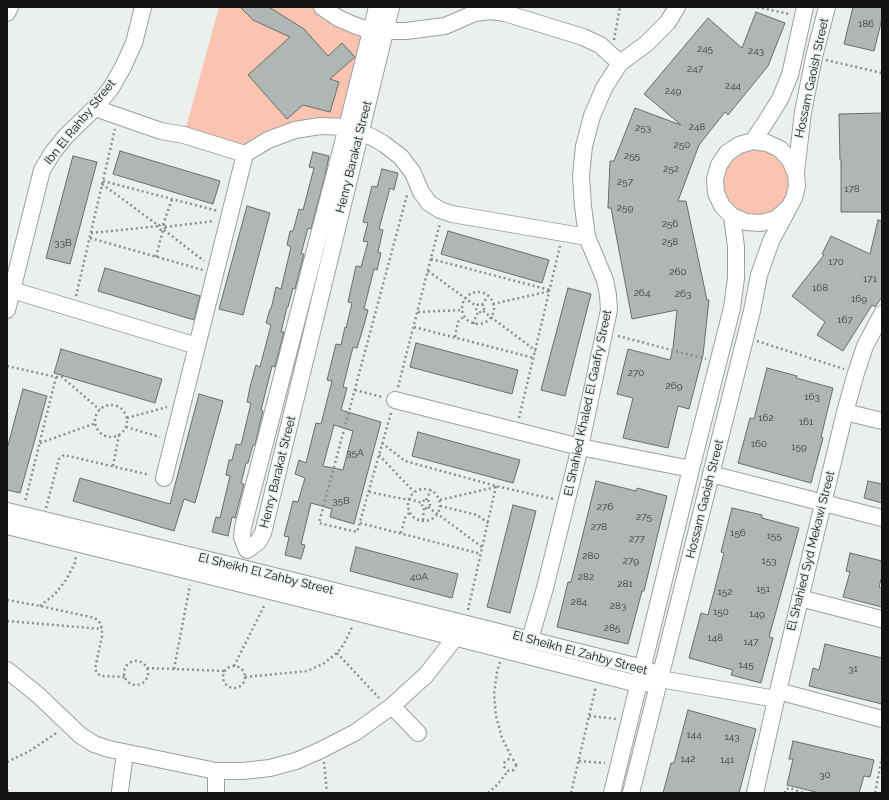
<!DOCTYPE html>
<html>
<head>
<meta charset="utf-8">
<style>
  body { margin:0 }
  #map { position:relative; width:889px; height:800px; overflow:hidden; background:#e9f0ed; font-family:Raleway,sans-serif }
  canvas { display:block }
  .frame { position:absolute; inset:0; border:8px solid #111413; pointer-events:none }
</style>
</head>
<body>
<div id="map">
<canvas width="889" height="800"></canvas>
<div class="frame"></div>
</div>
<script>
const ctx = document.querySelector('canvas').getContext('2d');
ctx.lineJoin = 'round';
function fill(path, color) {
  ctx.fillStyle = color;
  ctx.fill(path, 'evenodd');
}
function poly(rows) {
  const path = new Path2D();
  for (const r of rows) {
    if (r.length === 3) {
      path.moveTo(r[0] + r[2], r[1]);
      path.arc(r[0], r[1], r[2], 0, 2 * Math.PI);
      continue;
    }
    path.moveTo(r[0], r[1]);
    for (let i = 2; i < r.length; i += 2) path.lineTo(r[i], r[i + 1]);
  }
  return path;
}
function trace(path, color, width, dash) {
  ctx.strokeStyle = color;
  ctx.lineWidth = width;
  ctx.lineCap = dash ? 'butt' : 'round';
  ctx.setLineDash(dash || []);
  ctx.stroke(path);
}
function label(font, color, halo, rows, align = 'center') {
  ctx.font = font + ' Raleway,sans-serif';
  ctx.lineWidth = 3;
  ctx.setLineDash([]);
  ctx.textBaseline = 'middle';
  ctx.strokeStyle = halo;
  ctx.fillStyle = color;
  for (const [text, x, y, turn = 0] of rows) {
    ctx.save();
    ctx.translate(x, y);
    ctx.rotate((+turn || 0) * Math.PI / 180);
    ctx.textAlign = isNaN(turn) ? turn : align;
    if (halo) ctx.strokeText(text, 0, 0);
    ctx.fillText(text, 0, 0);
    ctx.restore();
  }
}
const green = poly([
  [219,7,322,7,371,31,347,127,333,126,245,154,184,135],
  [753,141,790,160,794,198,761,223,722,206,719,165]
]);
const building = poly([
  [240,7,269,7,304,29,328,56,342,43,355,57,330,79,339,82,330,112,303,105,287,119,248,75,290,37,253,20,240,7],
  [853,7,882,7,882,19,874,51,844,44,853,7],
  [756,12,785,23,768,66,728,115,725,112,699,145,678,201,686,201,707,300,709,300,703,355,689,409,678,406,668,448,623,438,633,398,617,394,628,349,670,360,673,348,677,310,632,319,611,208,608,208,610,161,614,161,635,108,681,125,644,94,708,18,742,48,756,12],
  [882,113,882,212,841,212,841,160,840,160,839,114,882,113],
  [120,151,220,181,213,204,113,174,120,151],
  [313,152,329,156,325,176,311,229,308,228,301,254,304,254,295,289,293,288,288,307,287,307,281,332,284,332,275,367,272,366,261,410,263,411,255,445,253,445,248,463,246,463,241,483,244,484,235,518,232,517,228,536,212,532,216,517,220,518,230,476,226,475,229,460,232,460,236,444,241,445,251,403,247,402,250,387,256,365,260,367,271,325,266,323,270,309,271,309,276,287,281,289,291,247,287,245,290,231,293,231,299,209,303,210,314,168,309,167,313,152],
  [73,156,97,162,70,264,46,258,73,156],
  [382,169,398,173,394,190,390,188,379,229,383,230,378,252,381,253,377,270,374,269,364,309,368,310,364,325,357,348,353,347,343,387,347,388,341,410,381,422,354,524,330,517,332,509,311,503,301,544,305,545,301,559,285,555,289,537,284,536,293,501,298,502,305,478,295,474,299,460,306,463,316,423,321,424,332,381,327,380,336,344,341,345,345,327,346,328,352,303,348,302,356,266,361,267,368,242,363,241,368,223,363,222,372,186,377,187,382,169],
  [334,425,353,431,343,470,323,466,334,425],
  [247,206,270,213,243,315,219,309,247,206],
  [878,220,882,221,882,297,875,307,872,305,843,351,817,335,825,322,792,296,824,255,822,254,831,236,870,254,878,220],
  [448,231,549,260,542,283,441,254,448,231],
  [105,268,200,296,194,320,98,291,105,268],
  [568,288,591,294,565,396,541,390,568,288],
  [416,343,518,370,512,394,410,367,416,343],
  [61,349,162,379,155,403,54,373,61,349],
  [767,368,797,376,796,378,833,388,821,437,823,438,811,483,738,463,750,418,754,419,767,368],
  [23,389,47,396,20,493,7,490,7,449,23,389],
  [199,394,223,401,195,503,184,499,174,531,73,501,80,478,170,504,199,394],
  [418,432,520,460,513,483,412,456,418,432],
  [596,481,636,491,637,488,667,496,644,591,642,591,628,644,557,627,568,582,571,582,596,481],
  [868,481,882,484,882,503,864,498,868,481],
  [513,505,536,511,510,613,487,607,513,505],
  [732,508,762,515,762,518,799,528,769,637,773,638,761,683,731,675,733,670,689,658,701,613,708,615,724,553,721,552,732,508],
  [356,547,458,574,452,598,350,571,356,547],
  [850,553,882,561,882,576,879,587,882,588,882,607,843,597,850,572,846,571,850,553],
  [825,644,882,658,882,704,809,686,813,668,819,670,825,644],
  [688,710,756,729,739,793,663,793,671,763,674,763,688,710],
  [793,741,874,760,870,777,864,776,859,793,820,793,787,785,793,759,789,759,793,741]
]);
const path = poly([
  [757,7,789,14],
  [614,40,620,7],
  [826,60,882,73],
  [103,181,218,211],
  [102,184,159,226],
  [162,227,3],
  [163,225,172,199],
  [165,227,214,221],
  [164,230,204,261],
  [91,233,159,226],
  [90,238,203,270],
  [156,257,163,230],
  [431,259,550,290],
  [428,271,476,306],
  [478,308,16],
  [76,296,115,129],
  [493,304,550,291],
  [480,308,4],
  [482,305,488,296],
  [483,311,536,351],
  [418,312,462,310],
  [474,324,476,315,479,312],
  [414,327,534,358],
  [618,336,706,359],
  [455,337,458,322,464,316],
  [757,341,844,369],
  [7,366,56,377,25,502],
  [56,377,62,377,100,410],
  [398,387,440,223],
  [355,390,382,397],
  [111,421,16],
  [391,413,357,532,319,523,407,195],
  [127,418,167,407],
  [519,418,560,246],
  [126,427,160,437],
  [40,443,96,423],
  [382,443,405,461,496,486,553,499],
  [379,455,414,492],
  [113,466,119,435],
  [424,505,16],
  [369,492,409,500],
  [409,499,422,503],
  [426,500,431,490],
  [440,500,496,487],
  [426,504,4],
  [440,506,477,515,488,523],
  [428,507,482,547],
  [46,508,59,459,64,455,150,475],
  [423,520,424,507],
  [360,523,481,554],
  [401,533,405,518,410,512],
  [7,600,40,606,95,618,100,623,102,629,102,636,95,669,97,673,101,676,125,677],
  [40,606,55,594,66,580,75,563,76,556],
  [468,610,496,486],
  [7,621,102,629],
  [337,653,379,698],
  [136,673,12],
  [500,662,497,672,494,694,496,716,502,738,512,758],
  [234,677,11],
  [234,666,265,604],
  [147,668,225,671],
  [174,669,190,585],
  [245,677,307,671,323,664,337,653,344,644,353,625],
  [589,716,617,719],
  [510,765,6],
  [579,761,605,763],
  [7,762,28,752,58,732],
  [324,762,327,793],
  [7,790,11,793],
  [488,793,498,784,508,771],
  [571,793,596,686],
  [785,793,785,790,789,788,804,793],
  [875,793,882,757]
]);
const minor = poly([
  [322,7,338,18,354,25,371,31,406,31,445,26,475,13,490,11,505,13,583,37,600,45,620,63],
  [377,7,347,127,243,527,242,537,247,550,258,542,263,533,391,7],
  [7,13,10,7],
  [95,108,161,131,184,135,245,154,268,140,295,130,320,126,347,127,372,137,384,144,401,157,413,173,421,192,429,203,440,210,452,214,587,237],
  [753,141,767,120,780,99,790,75,805,7],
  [796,172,803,112,814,57,827,7],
  [12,290,197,346],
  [7,310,42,170,53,152,66,136,95,108,111,88,123,67,134,43,143,7],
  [395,400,580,447,691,469],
  [845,412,882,421],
  [711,474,882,518],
  [164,478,245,154],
  [7,511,242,568,643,668,652,672,660,679,776,699],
  [7,526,359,613,638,684,650,683,660,679],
  [800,598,881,619],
  [530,639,545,588,580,447,609,310,608,295,605,280,587,237,583,206,581,176,584,146,592,116,604,88,620,63,646,44,668,22,677,7],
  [7,670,38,695,80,735,94,744,109,749,216,771,243,771,270,768,296,761,321,750,356,732,392,706,426,675,455,638],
  [778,691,882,719],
  [392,706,418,733],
  [216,771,216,793],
  [120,791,125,753],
  [612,793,691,469,732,308,736,278,736,247,732,216],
  [631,793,752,311,759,275,771,241,794,198,797,186,796,174,790,160,780,149,767,143,753,141,739,145,727,153,719,165,715,179,716,193,722,206,732,216,746,222,761,223,776,219,787,209],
  [755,793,778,691,845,412,856,373,865,346,882,314]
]);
const numberNames = [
  ["186",866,24],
  ["245",705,49],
  ["243",756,51],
  ["247",695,69],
  ["244",733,86],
  ["249",673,91],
  ["248",697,127],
  ["253",643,128],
  ["250",682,145],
  ["255",632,156],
  ["252",671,169],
  ["257",625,182],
  ["178",852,189],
  ["259",625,208],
  ["256",670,224],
  ["258",670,242],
  ["33B",63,243],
  ["170",836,262],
  ["260",678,272],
  ["171",870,279],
  ["168",820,288],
  ["264",642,293],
  ["263",683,294],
  ["169",859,299],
  ["167",845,320],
  ["270",636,373],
  ["269",674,386],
  ["163",812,397],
  ["162",766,418],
  ["161",806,422],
  ["160",759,444],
  ["159",799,447],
  ["35A",355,453],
  ["35B",341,501],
  ["276",605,507],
  ["275",644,517],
  ["278",599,527],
  ["156",738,533],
  ["155",774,536],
  ["277",637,539],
  ["280",591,556],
  ["279",631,561],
  ["153",769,561],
  ["40A",419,577],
  ["282",586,577],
  ["281",625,584],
  ["151",763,589],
  ["152",725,592],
  ["284",579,602],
  ["283",618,606],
  ["150",721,612],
  ["149",757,614],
  ["285",612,628],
  ["148",715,638],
  ["147",751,642],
  ["145",746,665],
  ["31",853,669],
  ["144",694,735],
  ["143",732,737],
  ["142",688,759],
  ["141",727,760],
  ["30",825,775]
];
const streetNames = [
  ["Hossam Gaoish Street",812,78,-78],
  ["Ibn El Rahby Street",80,122,-51],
  ["Henry Barakat Street",354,157,-76],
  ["El Shahied Khaled El Gaafry Street",588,403,-78],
  ["Henry Barakat Street",278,472,-76],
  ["Hossam Gaoish Street",705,499,-76],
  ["El Shahied Syd Mekawi Street",811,551,-76],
  ["El Sheikh El Zahby Street",266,574,14],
  ["El Sheikh El Zahby Street",580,653,15]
];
fill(green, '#fbc4b1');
fill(building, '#afb6b3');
trace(building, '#676e6b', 1);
trace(minor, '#9aa19e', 18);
trace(path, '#8b908e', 2.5, [2, 3]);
trace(minor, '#fff', 16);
label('10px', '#383c3b', null, numberNames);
label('12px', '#111413', '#e9f0ed', streetNames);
</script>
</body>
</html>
